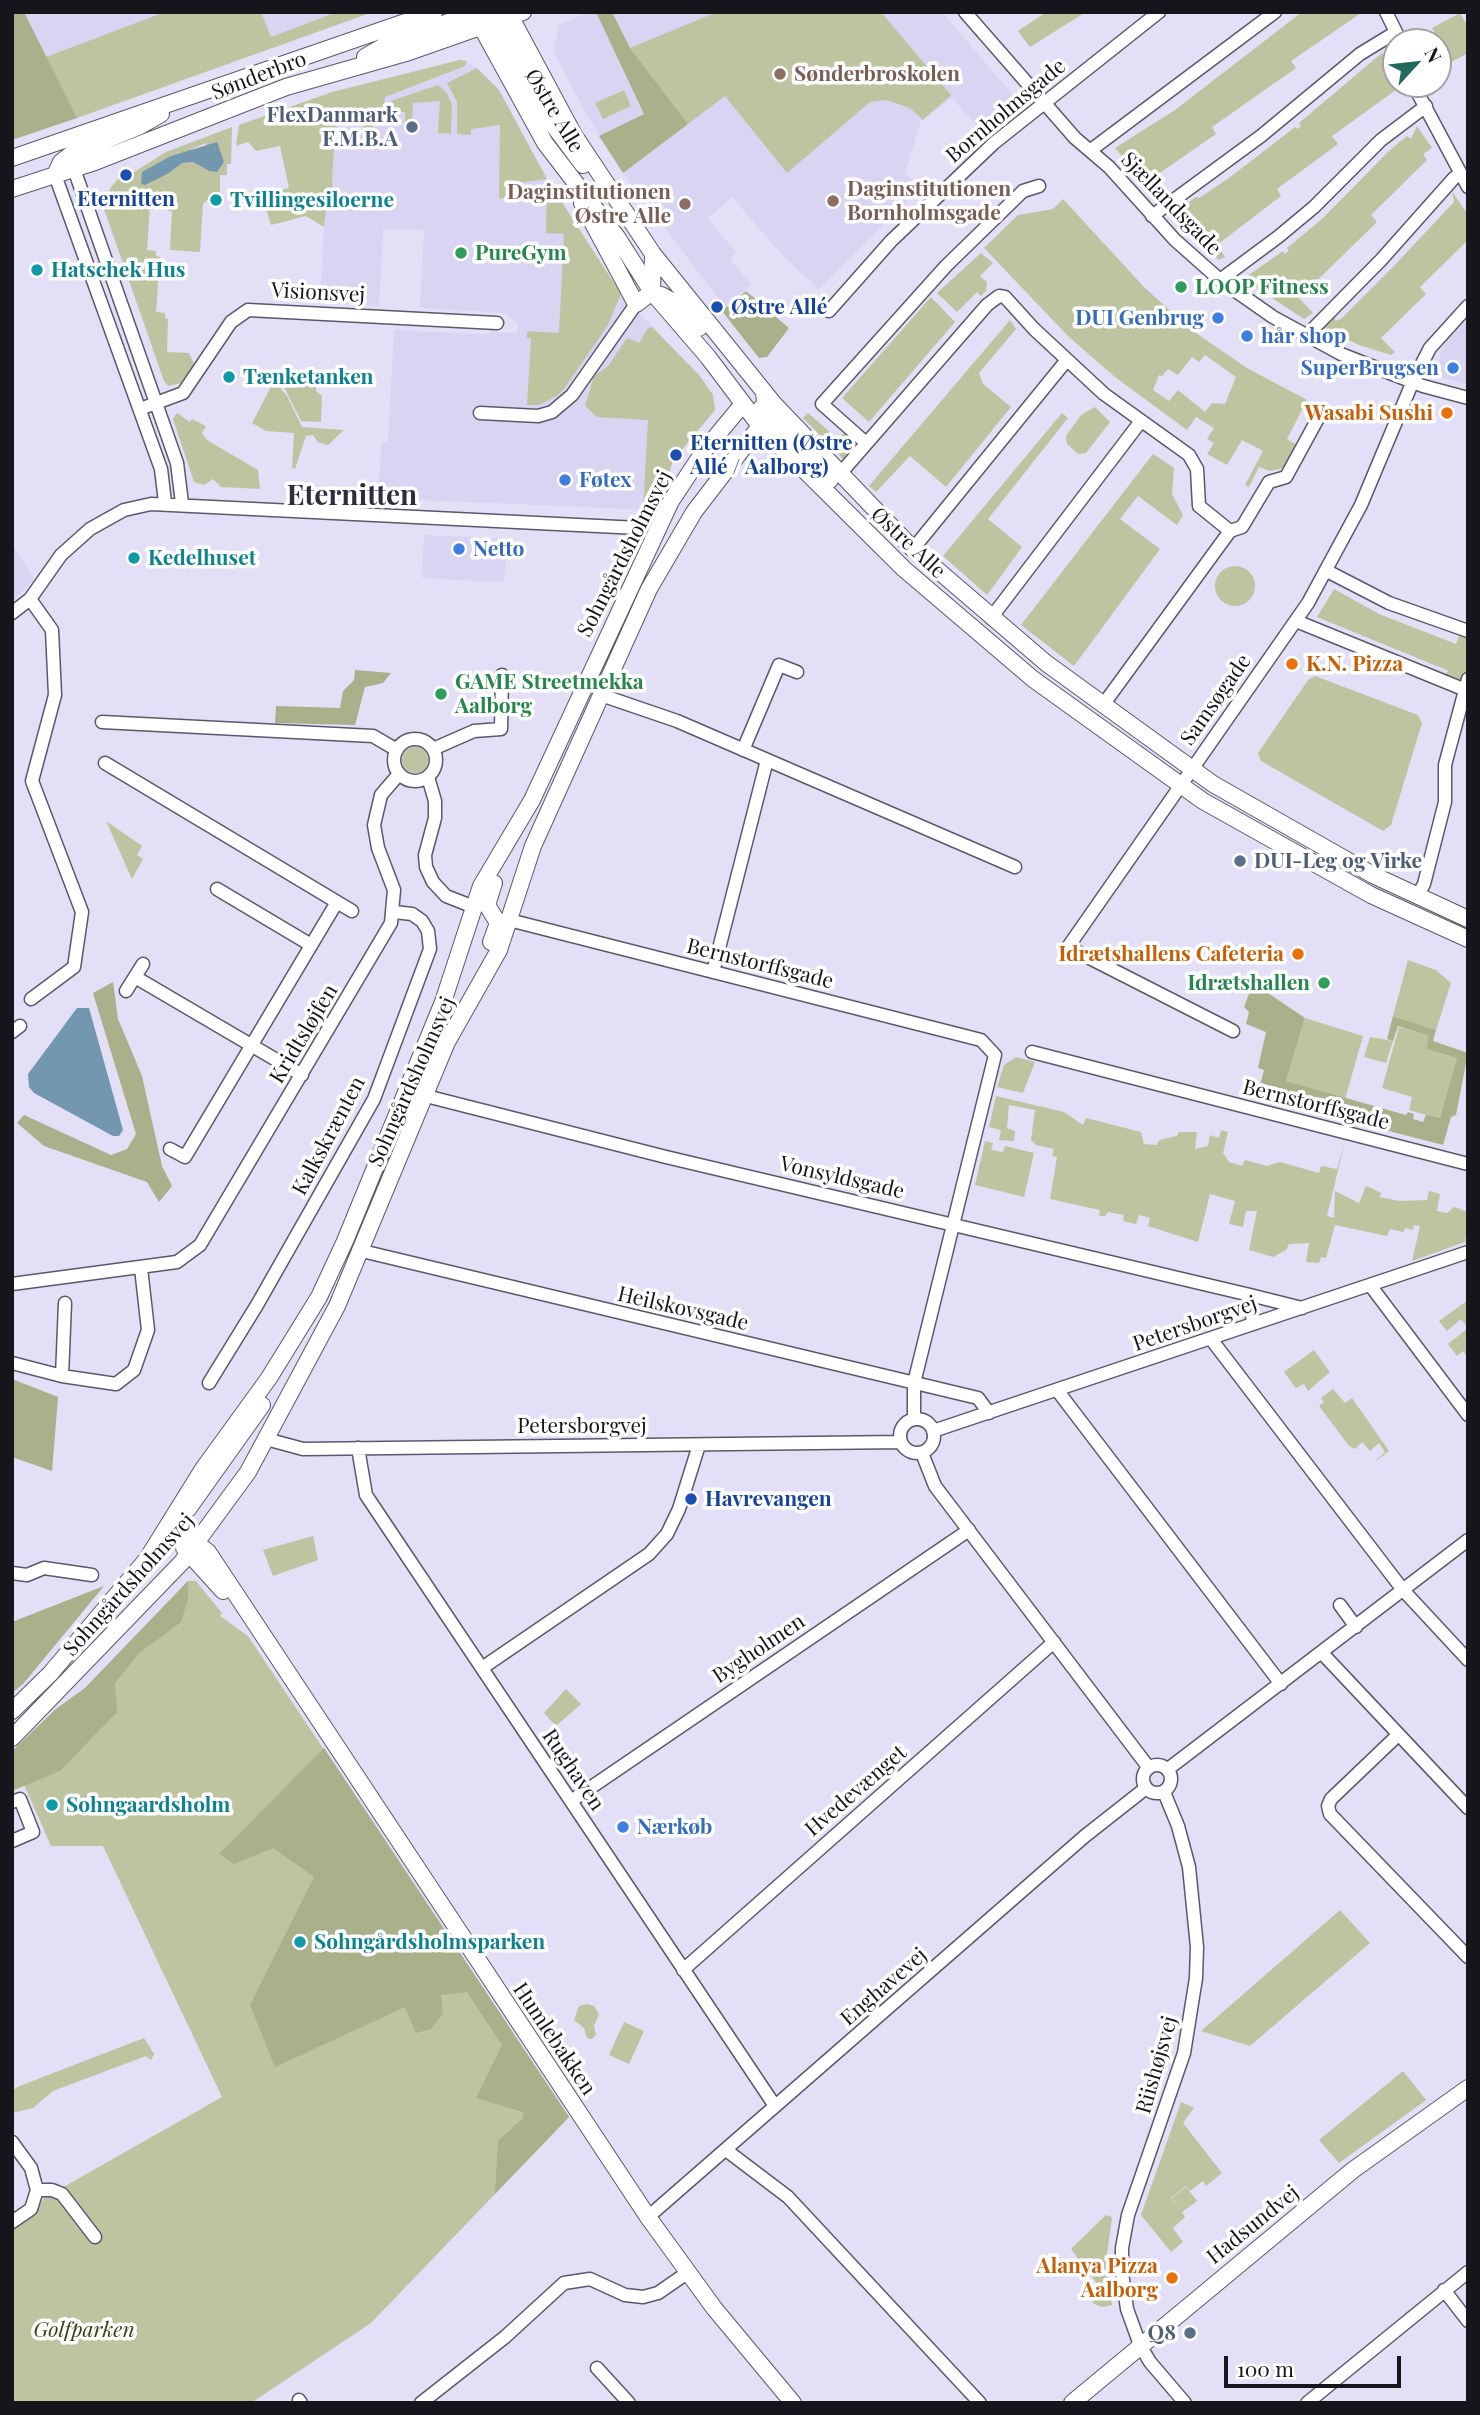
<!DOCTYPE html>
<html>
<head>
<meta charset="utf-8">
<style>
  body { margin:0 }
  #map { position:relative; width:1480px; height:2415px; overflow:hidden; background:#e2dff6; font-family:"Playfair Display",serif }
  canvas { display:block }
  .frame { position:absolute; inset:0; border:14px solid #16151c; pointer-events:none }
  .north { position:absolute; left:1382px; top:28px; width:70px; height:70px; box-sizing:border-box; background:#fff; border:2px solid #a2a1a4; border-radius:50%; rotate:63deg; font-size:19px; font-weight:700; line-height:28px; text-align:center; color:#16151c }
  .north::after { content:''; display:block; margin:auto; width:24px; height:32px; background:#23695d; clip-path:polygon(50% 0,100% 100%,50% 72%,0 100%) }
  .scale { position:absolute; left:1224px; top:2356px; width:177px; height:32px; box-sizing:border-box; border:4px solid #16151c; border-top:0; padding-left:9px; font-size:21px; line-height:24px; white-space:nowrap; color:#16151c; -webkit-text-stroke:5px #fff; paint-order:stroke }
</style>
</head>
<body>
<div id="map">
<canvas width="1480" height="2415"></canvas>
<div class="frame"></div>
<div class="north">N</div>
<div class="scale">100 m</div>
</div>
<script>
const ctx = document.querySelector('canvas').getContext('2d');
ctx.lineJoin = 'round';
function fill(path, color) {
  ctx.fillStyle = color;
  ctx.fill(path, 'evenodd');
}
function poly(rows) {
  const path = new Path2D();
  for (const r of rows) {
    if (r.length === 3) {
      path.moveTo(r[0] + r[2], r[1]);
      path.arc(r[0], r[1], r[2], 0, 2 * Math.PI);
      continue;
    }
    path.moveTo(r[0], r[1]);
    for (let i = 2; i < r.length; i += 2) path.lineTo(r[i], r[i + 1]);
  }
  return path;
}
function trace(path, color, width, dash) {
  ctx.strokeStyle = color;
  ctx.lineWidth = width;
  ctx.lineCap = dash ? 'butt' : 'round';
  ctx.setLineDash(dash || []);
  ctx.stroke(path);
}
function label(font, color, halo, rows, align = 'center') {
  ctx.font = font + ' "Playfair Display",serif';
  ctx.lineWidth = 7;
  ctx.setLineDash([]);
  ctx.textBaseline = 'middle';
  ctx.strokeStyle = halo;
  ctx.fillStyle = color;
  for (const [text, x, y, turn = 0] of rows) {
    ctx.save();
    ctx.translate(x, y);
    ctx.rotate((+turn || 0) * Math.PI / 180);
    ctx.textAlign = isNaN(turn) ? turn : align;
    if (halo) ctx.strokeText(text, 0, 0);
    ctx.fillText(text, 0, 0);
    ctx.restore();
  }
}
const built = poly([
  [12,12,373,12,12,140],
  [589,12,942,12,1019,102,984,134,952,98,921,121,905,172,920,189,819,289,783,256,732,197,708,218,736,253,730,259,751,285,725,307,623,173,588,117,553,51,559,25],
  [460,60,473,65,499,90,547,179,621,294,700,376,713,395,715,410,680,452,676,449,664,492,654,510,398,499,397,503,379,502,377,499,382,442,388,442,394,330,490,335,491,332,517,333,518,323,505,313,420,308,424,230,383,229,379,306,320,302,325,210,338,210,339,196,333,195,325,179,332,93],
  [1468,319,1468,385,1436,376,1441,352,1451,335],
  [424,535,507,539,504,582,422,578],
  [12,544,34,579,15,599,12,597]
]);
const green = poly([
  [165,12,261,12,271,37,337,12,373,12,77,118,46,57],
  [717,12,881,12,951,95,923,120,910,108,886,100,870,102,787,173,725,96,688,124,630,48],
  [1046,12,1086,12,1030,47,1018,31],
  [1302,12,1361,13,1291,61,1296,68,1212,127,1216,134,1151,179,1157,190,1152,193,1115,148,1175,110],
  [1460,13,1468,27,1468,53,1450,63,1432,28],
  [1382,53,1400,87,1332,136,1338,144,1277,189,1281,196,1217,245,1225,257,1219,260,1176,219,1177,211,1196,197,1199,198,1229,178,1295,127,1297,129,1301,126,1299,123],
  [460,60,467,61,465,66,385,97,383,119,373,119,373,128,363,128,363,121,336,120,332,179,333,195,339,196,338,211,326,210,324,227,306,216,271,225,266,209,266,194,289,188,280,146,256,151,248,142,236,146,239,125,332,92],
  [477,68,499,90,547,179,621,294,608,325,564,389,557,396,539,405,527,405,531,338,527,338,527,334,528,331,559,333,564,234,546,233,547,179,518,183,518,198,499,198,500,125,471,129,471,135,457,134,457,102,447,83],
  [438,85,447,93,452,105,451,134,438,133,440,101,413,103,412,121,405,121,405,112,388,112,391,101],
  [624,90,631,106,603,119,595,103],
  [1417,126,1432,148,1423,154,1427,160,1371,215,1377,222,1299,298,1313,313,1304,319,1243,279,1283,251,1285,254,1289,251,1287,248,1323,218,1390,150,1407,136,1411,139],
  [232,127,231,164,227,164,227,175,220,175,220,194,212,195,203,204,200,252,170,250,172,211,168,211,168,203,150,205,147,250,156,251,156,256,160,257,156,312,165,313,165,318,168,319,167,352,189,353,194,364,181,383,168,386,164,381,104,209,105,201,111,187,121,176,123,179,166,152],
  [206,143,209,171,193,162,182,163,145,185,194,148],
  [1452,191,1468,215,1468,240,1420,287,1426,294,1381,338,1395,352,1391,355,1359,345,1323,328,1333,315,1336,321,1342,318,1391,269,1454,202],
  [1063,199,1144,287,1190,329,1247,368,1307,400,1287,439,1298,446,1285,468,1269,471,1259,467,1249,487,1245,485,1263,451,1242,440,1227,465,1207,454,1214,443,1207,439,1214,428,1196,417,1187,430,1115,377,1069,337,984,248,1018,215,1053,209],
  [1205,355,1236,377,1225,404,1212,403,1205,412,1178,390,1169,401,1153,390,1159,375,1162,376,1168,369,1178,375,1192,357,1199,362],
  [981,253,993,263,980,276,987,282,986,291,981,296,977,292,957,312,937,293],
  [931,297,955,322,869,422,842,398],
  [1010,320,1016,329,979,373,983,384,1011,407,946,487,910,456,876,492,869,486],
  [652,327,700,376,713,395,715,410,680,452,676,449,664,492,654,510,643,510,648,420,597,417,585,406,594,376,608,366,627,338,639,343,648,328],
  [278,375,317,376,316,391,322,396,321,422,301,421],
  [274,381,287,396,302,427,344,430,328,445,318,442,313,435,306,436,295,469,292,468,294,433,266,431,252,423],
  [1095,407,1110,422,1086,453,1078,454,1067,444,1066,436,1081,415],
  [177,413,190,422,192,419,206,426,202,433,207,440,258,470,260,489,221,487,213,479,204,485,194,482,173,419],
  [808,413,838,439,844,433,857,444,844,460,803,418],
  [1062,413,1068,418,988,519,1022,547,987,595,943,556],
  [1153,454,1174,468,1172,494,1183,515,1177,525,1138,496,1120,519,1160,549,1074,666,1021,625],
  [1235,586,20],
  [1334,589,1379,614,1456,644,1460,633,1468,636,1465,679,1458,683,1440,677,1449,671,1317,617],
  [1315,676,1418,715,1422,723,1391,825,1383,831,1261,761,1258,753,1308,680],
  [415,760,13],
  [106,821,142,846,137,855,143,859,132,879],
  [1408,960,1436,970,1451,983,1436,1030,1393,1016],
  [1305,1018,1363,1036,1345,1099,1286,1081],
  [1399,1027,1430,1036,1426,1049,1457,1058,1440,1119,1409,1110,1412,1097,1382,1088],
  [1370,1037,1393,1041,1386,1063,1364,1057],
  [1016,1057,1035,1062,1023,1093,997,1087,1004,1065],
  [996,1096,1064,1112,1083,1125,1086,1118,1141,1132,1144,1144,1157,1145,1159,1140,1177,1136,1179,1132,1197,1132,1195,1149,1208,1146,1210,1135,1219,1138,1221,1130,1228,1132,1223,1153,1229,1162,1242,1166,1245,1160,1267,1166,1280,1162,1319,1173,1321,1166,1337,1169,1345,1141,1327,1216,1334,1218,1335,1191,1359,1203,1366,1186,1382,1193,1379,1197,1400,1201,1427,1200,1429,1191,1440,1194,1437,1211,1447,1213,1454,1207,1468,1212,1465,1242,1412,1261,1420,1226,1414,1225,1413,1230,1406,1228,1403,1232,1390,1229,1387,1236,1335,1225,1326,1258,1321,1257,1319,1263,1306,1262,1309,1243,1289,1244,1286,1250,1273,1257,1249,1250,1257,1211,1246,1211,1243,1227,1229,1224,1235,1201,1210,1194,1198,1242,1148,1226,1150,1218,1139,1215,1136,1224,1123,1221,1124,1215,1108,1212,1105,1216,1099,1216,1100,1210,1050,1199,1057,1157,1052,1156,1054,1149,1036,1145,1031,1140,1035,1110,1009,1105,1007,1128,1015,1131,1014,1141,999,1140,1001,1130,989,1127],
  [985,1141,993,1143,991,1150,1003,1152,1005,1146,1034,1153,1024,1197,975,1185],
  [1468,1300,1468,1358,1463,1351,1457,1356,1448,1344,1468,1328,1461,1319,1447,1331,1439,1321],
  [1314,1350,1330,1372,1308,1391,1304,1384,1296,1388,1284,1372],
  [1333,1389,1345,1403,1352,1398,1389,1451,1372,1464,1385,1452,1379,1443,1370,1451,1362,1442,1355,1449,1349,1446,1319,1406,1324,1402,1321,1398],
  [313,1536,318,1560,273,1576,263,1550],
  [188,1581,196,1581,222,1613,220,1616,248,1636,569,2117,371,2323,251,2403,12,2403,12,2225,36,2211,47,2193,67,2185,222,2097,103,1846,51,1846,12,1757,12,1751,56,1709,85,1688],
  [566,1689,581,1704,556,1726,544,1713],
  [1340,1910,1370,1943,1250,2046,1201,2031],
  [587,2004,594,2006,599,2014,594,2026,596,2035,592,2039,587,2038,584,2028,574,2020,579,2006],
  [624,2022,644,2031,629,2064,609,2055],
  [144,2038,154,2054,151,2060,146,2056,53,2091,33,2108,12,2113,12,2092,17,2087],
  [1403,2071,1426,2100,1339,2163,1319,2140],
  [1181,2102,1194,2108,1183,2123,1222,2173,1206,2186,1203,2181,1190,2191,1186,2186,1171,2198,1178,2207,1172,2198,1186,2187,1197,2201,1182,2212,1185,2217,1173,2228,1183,2242,1171,2252,1141,2215],
  [1106,2215,1112,2217,1107,2254,1112,2305,1102,2307,1094,2304,1091,2298,1101,2289,1071,2249]
]);
const forest = poly([
  [12,12,24,12,77,118,12,140],
  [596,12,612,12,630,48,688,124,623,173,599,136,644,114],
  [746,291,789,328,767,357,759,358,722,311],
  [355,670,391,673,383,683,365,687,355,725,275,723,276,706,340,708,343,691,354,680],
  [113,982,118,1019,142,1076,162,1166,172,1186,159,1202,147,1182,44,1146,17,1123,24,1115,111,1155,127,1149,136,1134,93,993],
  [1252,986,1262,989,1305,1018,1286,1081,1406,1115,1408,1112,1414,1114,1413,1119,1423,1122,1426,1115,1440,1118,1457,1058,1426,1049,1429,1036,1398,1026,1393,1041,1387,1039,1393,1016,1436,1030,1433,1041,1468,1053,1456,1115,1451,1117,1443,1145,1257,1097,1264,1070,1258,1068,1266,1032,1246,1024,1249,1012,1244,1007],
  [12,1379,58,1397,52,1471,12,1457],
  [188,1581,188,1599,181,1622,139,1653,115,1683,117,1712,60,1771,12,1791,12,1751,56,1709,85,1688],
  [104,1586,23,1684,12,1693,12,1622],
  [324,1748,569,2117,495,2194,498,2141,523,2118,523,2112,476,2098,502,2045,467,1992,441,1995,443,2013,431,2029,416,2033,405,2007,275,2067,250,2005,314,1877,273,1848,234,1864,219,1854]
]);
const water = poly([
  [217,142,224,162,217,172,209,171,193,162,182,163,169,173,145,185,141,184,142,172,171,156],
  [77,1008,89,1008,123,1130,119,1136,113,1136,34,1093,29,1087,28,1074]
]);
const minor = poly([
  [965,12,1075,138,1109,167,1175,240,1220,280,1273,317,1341,354,1423,386,1468,398],
  [1386,12,1401,42],
  [1413,84,1468,187],
  [1091,150,1275,12],
  [74,169,177,463,182,503],
  [55,175,161,469,165,502],
  [1152,216,1261,136,1360,54,1396,32],
  [1220,280,1278,237,1314,207,1381,140,1426,106],
  [829,311,891,241,994,143,1159,12],
  [1306,336,1381,260,1454,178,1461,174],
  [140,409,183,393,231,322,248,310,497,323],
  [480,413,538,416,552,412,572,395,636,304],
  [866,443,822,404,946,266,1023,191,1039,186],
  [839,475,987,305,999,296,1005,297,1034,329,1104,394,1189,455,1197,469,1199,506,1230,531],
  [1230,531,1242,527,1269,482,1286,477,1322,411],
  [913,549,1066,361],
  [1327,571,1389,603,1468,631],
  [30,599,52,630,55,695,32,781,82,912,74,967,31,999],
  [12,613,30,599,61,555,90,529,124,510,151,504,639,528],
  [991,618,1141,421],
  [1296,621,1468,691],
  [601,695,677,721,1015,867],
  [1103,705,1230,531],
  [102,722,373,736,397,750],
  [415,760,21],
  [433,749,474,731,501,729,502,675],
  [743,750,779,665,797,672],
  [105,763,352,911],
  [428,777,435,801,435,818,425,855,426,867,433,882,446,896,474,907],
  [217,889,311,945],
  [1417,897,1424,884,1445,802,1445,765,1468,679],
  [509,920,981,1040,995,1055,914,1383,914,1419],
  [713,972,767,760],
  [135,977,302,1075],
  [126,991,143,964],
  [1233,1031,1068,947,1308,603,1361,505,1413,381,1430,348,1468,306],
  [12,1032,20,1026],
  [1032,1052,1468,1164],
  [426,1096,666,1157,1250,1295,1253,1324],
  [170,1149,185,1157,337,902],
  [362,1251,978,1398,989,1413],
  [12,1284,177,1262,200,1245,391,923,394,890,378,848,374,825,381,795,399,774],
  [1370,1285,1468,1415],
  [1250,1295,1302,1308],
  [1211,1339,1403,1590,1468,1660],
  [12,1363,62,1376,116,1384,134,1370,148,1330,141,1268],
  [62,1376,65,1303],
  [209,1383,257,1305,374,1099,430,949,428,931,422,921,412,914,394,912],
  [1057,1390,1281,1684],
  [917,1436,17],
  [933,1431,1468,1252],
  [266,1439,303,1449,900,1442],
  [358,1448,366,1495,775,2106],
  [922,1453,935,1486,1149,1768],
  [12,1573,27,1575,44,1568,92,1575],
  [1340,1605,1356,1627],
  [1322,1653,1468,1808],
  [482,1668,649,1554,667,1534,679,1509,699,1445],
  [1398,1735,1331,1799,1328,1806,1330,1814,1468,1957],
  [1157,1779,14],
  [1168,1769,1468,1540],
  [1164,1792,1178,1826,1189,1867,1197,1947,1196,1978,1184,2053,1128,2215,1122,2248,1122,2272,1127,2309,1140,2345,1150,2362,1185,2403],
  [571,1801,969,1530],
  [12,1802,20,1799,33,1832,12,1841],
  [683,1970,1054,1642],
  [12,2142,31,2168,37,2190,31,2209,12,2222],
  [726,2150,788,2197,980,2403],
  [37,2190,52,2190,62,2194,95,2237],
  [648,2217,1085,1836,1146,1788],
  [1444,2290,1468,2321],
  [597,2368,629,2403],
  [299,2400,301,2403],
  [421,2403,505,2337,564,2283,590,2279,625,2295,643,2297,658,2293,687,2273],
  [1307,2403,1468,2272]
]);
const tertiary = poly([
  [473,12,545,143,617,237,652,292,708,357,760,426,904,569,1033,679,1203,801,1371,895,1468,939],
  [508,12,574,135,653,254,774,404,913,549,1046,663,1213,784,1373,875,1468,919],
  [489,16,501,31,545,114,583,165],
  [365,57,384,46,475,12],
  [12,158,434,12],
  [55,175,61,162,70,155,140,126,161,114],
  [12,189,92,163,286,87,409,52,523,12],
  [582,203,636,304,652,292,653,254],
  [661,295,672,301,699,328],
  [761,408,830,480],
  [491,942,498,923,487,905,494,883],
  [188,1509,262,1405],
  [159,1543,177,1534,185,1535,208,1552,648,2217,714,2308,793,2403],
  [184,1548,223,1591],
  [12,1711,50,1674,147,1559,203,1469,269,1378,319,1297,345,1241,443,1002,481,886,532,800,671,501,704,451,742,405],
  [12,1738,182,1562,248,1472,337,1306,447,1042,499,950,533,846,649,589,694,512,760,426,766,413,764,392],
  [1072,2403,1353,2170,1468,2088]
]);
const markers = [
  [780,74,7,"#8d6e63"],
  [412,127,7,"#5c6f8a"],
  [126,175,7,"#1a4fb4"],
  [216,200,7,"#0f9aa8"],
  [833,201,7,"#8d6e63"],
  [685,204,7,"#8d6e63"],
  [461,253,7,"#2e9e5b"],
  [37,270,7,"#0f9aa8"],
  [1181,287,7,"#2e9e5b"],
  [717,307,7,"#1a4fb4"],
  [1218,318,7,"#3f7fe0"],
  [1247,336,7,"#3f7fe0"],
  [1453,368,7,"#3f7fe0"],
  [229,377,7,"#0f9aa8"],
  [1447,413,7,"#e8710a"],
  [676,455,7,"#1a4fb4"],
  [565,480,7,"#3f7fe0"],
  [459,549,7,"#3f7fe0"],
  [134,558,7,"#0f9aa8"],
  [1292,664,7,"#e8710a"],
  [441,694,7,"#2e9e5b"],
  [1240,861,7,"#5c6f8a"],
  [1298,954,7,"#e8710a"],
  [1324,983,7,"#2e9e5b"],
  [691,1499,7,"#1a4fb4"],
  [52,1805,7,"#0f9aa8"],
  [623,1827,7,"#3f7fe0"],
  [300,1942,7,"#0f9aa8"],
  [1172,2278,7,"#e8710a"],
  [1190,2333,7,"#5c6f8a"]
];
const educationNames = [
  ["Sønderbroskolen",794,74],
  ["Daginstitutionen",847,189],
  ["Bornholmsgade",847,213],
  ["Daginstitutionen",671,192,"right"],
  ["Østre Alle",671,216,"right"]
];
const streetNames = [
  ["Sønderbro",259,76,-21],
  ["Østre Alle",554,111,59],
  ["Bornholmsgade",1006,111,-40],
  ["Sjællandsgade",1171,204,46],
  ["Visionsvej",318,293,3],
  ["Østre Alle",908,543,43],
  ["Sohngårdsholmsvej",625,554,-63],
  ["Samsøgade",1216,700,-55],
  ["Bernstorffsgade",760,964,14],
  ["Kridtsløjfen",304,1034,-59],
  ["Sohngårdsholmsvej",412,1082,-66],
  ["Bernstorffsgade",1316,1105,14],
  ["Kalkskrænten",329,1136,-62],
  ["Vonsyldsgade",842,1178,13],
  ["Heilskovsgade",683,1309,13],
  ["Petersborgvej",1195,1324,-19],
  ["Petersborgvej",582,1426],
  ["Sohngårdsholmsvej",129,1585,-48],
  ["Bygholmen",759,1649,-34],
  ["Rughaven",573,1770,56],
  ["Hvedevænget",856,1791,-41],
  ["Enghavevej",884,1987,-41],
  ["Humlebakken",554,2039,56],
  ["Riishøjsvej",1157,2065,-74],
  ["Hadsundvej",1253,2225,-39]
];
const serviceNames = [
  ["FlexDanmark",398,115],
  ["F.M.B.A",398,139],
  ["DUI-Leg og Virke",1254,861,"left"],
  ["Q8",1176,2333]
];
const transitNames = [
  ["Eternitten",126,199,"center"],
  ["Østre Allé",731,307],
  ["Eternitten (Østre",690,443],
  ["Allé / Aalborg)",690,467],
  ["Havrevangen",705,1499]
];
const cultureNames = [
  ["Tvillingesiloerne",230,200],
  ["Hatschek Hus",51,270],
  ["Tænketanken",243,377],
  ["Kedelhuset",148,558],
  ["Sohngaardsholm",66,1805],
  ["Sohngårdsholmsparken",314,1942]
];
const leisureNames = [
  ["PureGym",475,253],
  ["LOOP Fitness",1195,287],
  ["GAME Streetmekka",455,682],
  ["Aalborg",455,706],
  ["Idrætshallen",1310,983,"right"]
];
const shopNames = [
  ["DUI Genbrug",1204,318,"right"],
  ["hår shop",1261,336],
  ["SuperBrugsen",1439,368,"right"],
  ["Føtex",579,480],
  ["Netto",473,549],
  ["Nærkøb",637,1827]
];
const foodNames = [
  ["Wasabi Sushi",1433,413],
  ["K.N. Pizza",1306,664,"left"],
  ["Idrætshallens Cafeteria",1284,954],
  ["Alanya Pizza",1158,2266],
  ["Aalborg",1158,2290]
];
const parkNames = [
  ["Golfparken",84,2330]
];
const districtNames = [
  ["Eternitten",352,496]
];
fill(built, '#d8d4f2');
fill(green, '#bfc4a0');
fill(forest, '#aab089');
fill(water, '#7297ae');
trace(minor, '#5b586b', 15);
trace(tertiary, '#5b586b', 18);
trace(minor, '#fff', 12);
trace(tertiary, '#fff', 16);
for (const [x, y, r, color] of markers) {
  const dot = new Path2D();
  dot.arc(x, y, r, 0, 2 * Math.PI);
  ctx.fillStyle = color;
  ctx.fill(dot);
  trace(dot, '#fff', 2.5);
}
label('bold 21px', '#785e54', '#fff', educationNames, 'left');
label('21px', '#16151c', '#fff', streetNames);
label('bold 21px', '#4e5e75', '#fff', serviceNames, 'right');
label('bold 21px', '#164399', '#fff', transitNames, 'left');
label('bold 21px', '#0d838f', '#fff', cultureNames, 'left');
label('bold 21px', '#27864d', '#fff', leisureNames, 'left');
label('bold 21px', '#366cbe', '#fff', shopNames, 'left');
label('bold 21px', '#c56008', '#fff', foodNames, 'right');
label('italic 21px', '#3a3e10', '#fff', parkNames);
label('bold 28px', '#2f2c3d', '#fff', districtNames);
</script>
</body>
</html>
